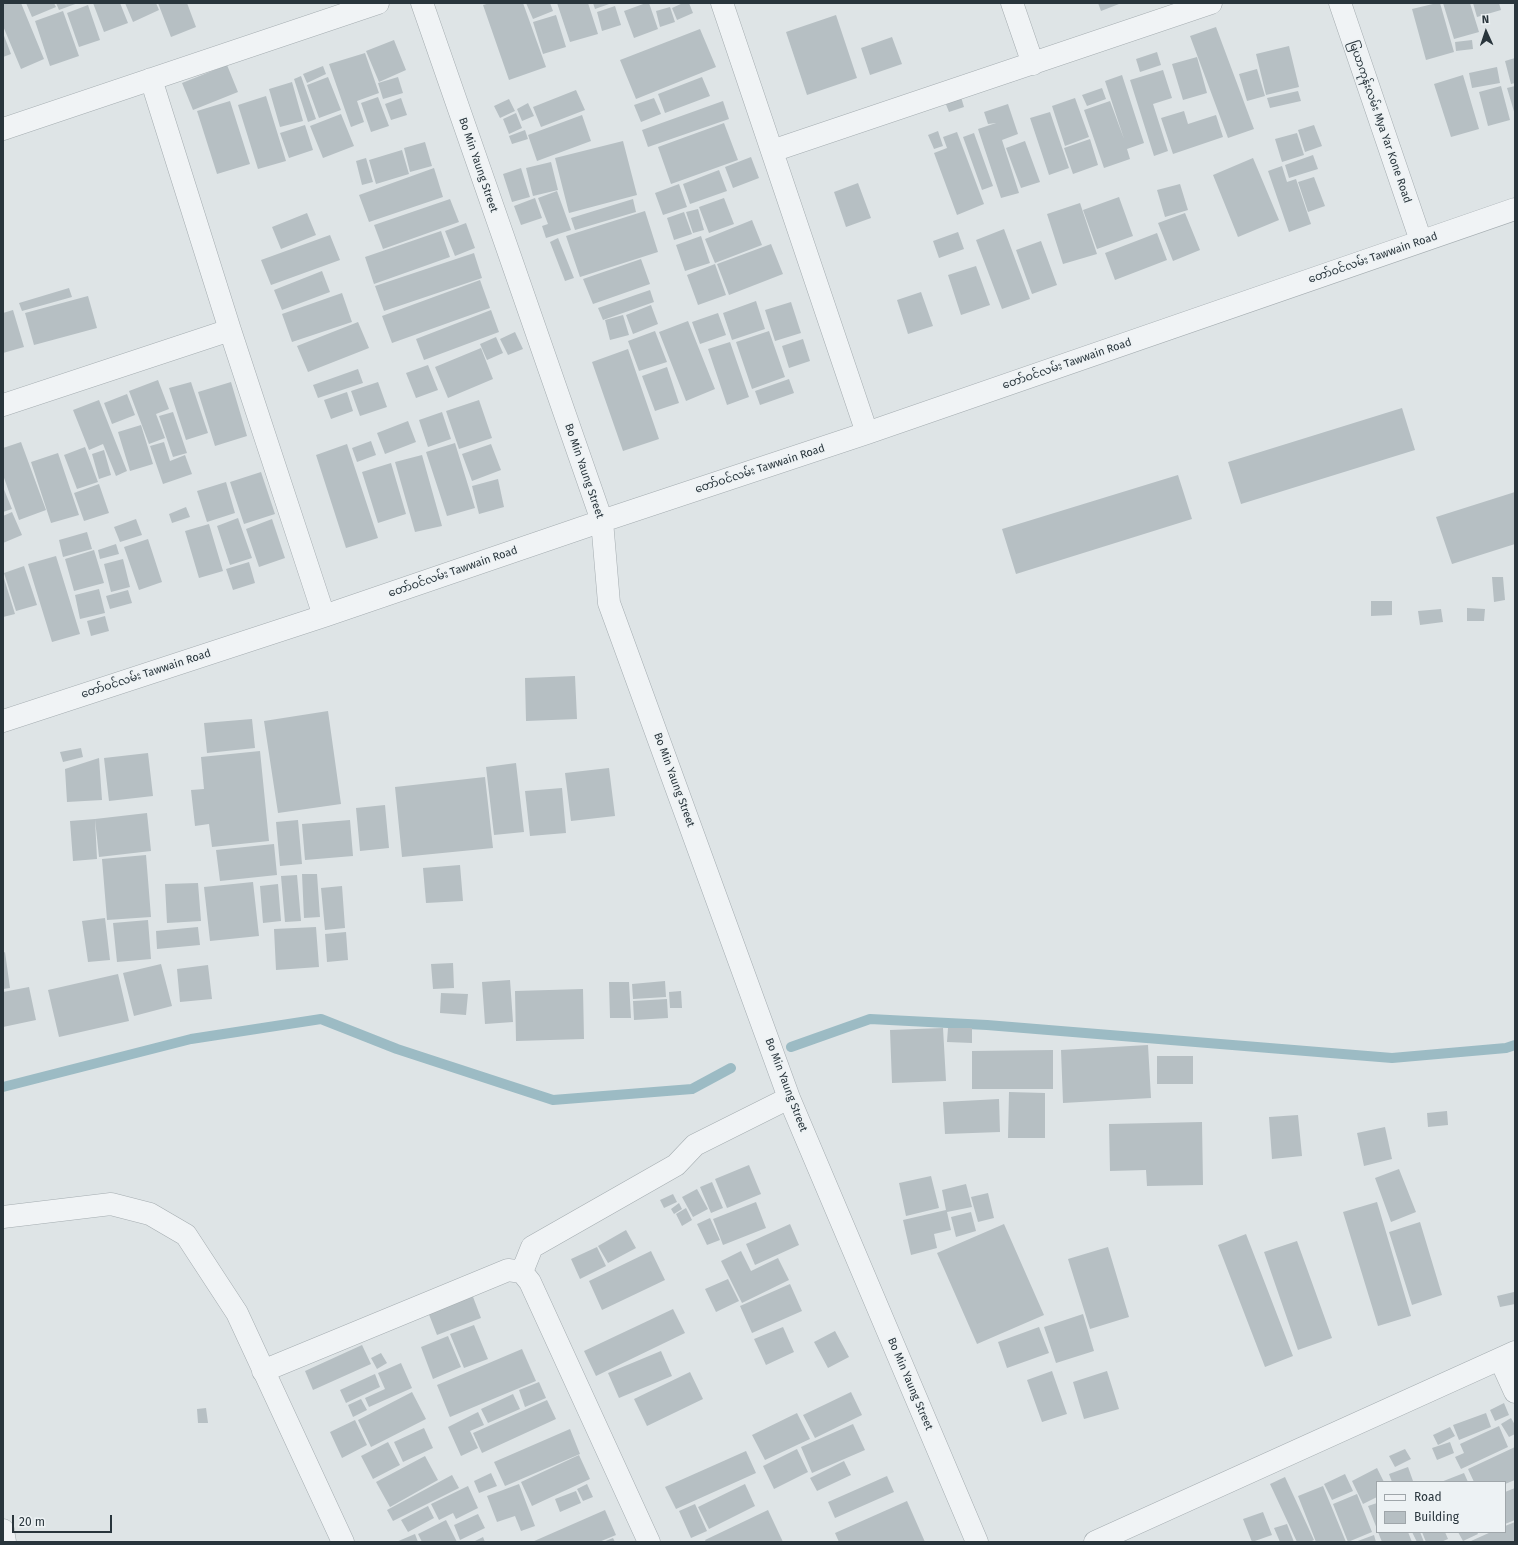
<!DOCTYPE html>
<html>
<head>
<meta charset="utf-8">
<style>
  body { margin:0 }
  #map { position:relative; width:1518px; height:1545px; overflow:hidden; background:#dee4e6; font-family:"Fira Sans",sans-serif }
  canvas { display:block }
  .frame { position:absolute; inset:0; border:4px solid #29353c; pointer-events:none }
  .legend { position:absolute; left:1376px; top:1481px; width:130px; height:52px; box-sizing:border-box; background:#edf2f4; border:1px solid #9fa6aa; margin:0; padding:5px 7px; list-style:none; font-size:12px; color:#29353c }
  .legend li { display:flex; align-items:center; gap:8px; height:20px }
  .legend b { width:20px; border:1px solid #9fa6aa }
  .north { position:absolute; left:1466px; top:12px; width:40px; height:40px; -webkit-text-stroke:3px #edf2f4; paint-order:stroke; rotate:357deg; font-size:11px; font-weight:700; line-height:16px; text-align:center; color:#29353c }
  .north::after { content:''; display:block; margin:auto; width:14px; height:18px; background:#29353c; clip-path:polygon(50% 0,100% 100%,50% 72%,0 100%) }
  .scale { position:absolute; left:12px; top:1515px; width:100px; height:18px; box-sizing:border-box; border:2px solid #29353c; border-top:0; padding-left:5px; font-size:12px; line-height:14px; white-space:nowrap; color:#29353c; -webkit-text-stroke:3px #edf2f4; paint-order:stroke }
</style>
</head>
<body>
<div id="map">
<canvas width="1518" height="1545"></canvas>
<div class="frame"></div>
<ul class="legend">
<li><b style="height:5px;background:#f0f3f5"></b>Road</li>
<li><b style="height:11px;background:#b6bfc3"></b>Building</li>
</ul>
<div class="north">N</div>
<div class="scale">20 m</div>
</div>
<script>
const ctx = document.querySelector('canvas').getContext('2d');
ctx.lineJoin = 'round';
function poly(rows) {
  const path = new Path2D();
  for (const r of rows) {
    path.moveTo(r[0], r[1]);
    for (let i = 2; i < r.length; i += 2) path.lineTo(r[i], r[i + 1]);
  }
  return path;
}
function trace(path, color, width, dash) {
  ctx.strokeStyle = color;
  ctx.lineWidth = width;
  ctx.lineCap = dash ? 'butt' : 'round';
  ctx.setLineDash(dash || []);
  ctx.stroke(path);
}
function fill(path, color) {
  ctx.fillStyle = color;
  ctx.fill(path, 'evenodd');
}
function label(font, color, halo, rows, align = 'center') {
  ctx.font = font + ' "Fira Sans","Noto Sans Myanmar",sans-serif';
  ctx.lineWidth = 3;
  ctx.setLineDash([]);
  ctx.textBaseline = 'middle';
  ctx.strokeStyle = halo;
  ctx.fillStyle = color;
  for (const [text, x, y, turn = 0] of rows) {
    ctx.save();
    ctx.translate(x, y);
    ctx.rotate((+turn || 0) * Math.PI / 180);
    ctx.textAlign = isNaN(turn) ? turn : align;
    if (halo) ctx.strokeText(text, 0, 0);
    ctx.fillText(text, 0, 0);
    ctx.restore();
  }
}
const stream = poly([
  [791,1047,870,1019,987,1025,1392,1058,1506,1048,1515,1045],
  [3,1087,191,1039,321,1019,397,1049,553,1100,692,1089,731,1068]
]);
const building = poly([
  [3,3,21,3,44,59,21,69,3,26],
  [26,3,54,3,56,7,32,17],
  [56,3,78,3,59,10],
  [93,3,120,3,128,23,104,32],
  [125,3,156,3,159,10,133,22],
  [158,3,187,3,196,27,171,37],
  [490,3,523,3,546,67,509,80,483,5],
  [526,3,550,3,553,11,533,19],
  [557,3,588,3,598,34,570,42],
  [593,3,612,3,595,9],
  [646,3,649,3,658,29,634,38,624,11],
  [683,3,689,3,693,13,677,20,672,8],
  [1098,3,1118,3,1119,4,1101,11],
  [1437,3,1440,3,1454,52,1426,60,1412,9],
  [1443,3,1470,3,1479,32,1454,39],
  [1473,3,1499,3,1501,10,1477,17],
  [88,5,100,40,79,47,67,13],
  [615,6,621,25,602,31,597,12],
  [670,7,675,22,660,27,656,11],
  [63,11,79,56,50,66,35,21],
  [556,15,566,47,543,54,533,22],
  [836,15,857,78,807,95,786,32],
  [1216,27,1254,129,1228,138,1190,36],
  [700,29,716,67,636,99,620,60],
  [3,33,11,54,3,57],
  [892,37,902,64,870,75,861,48],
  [394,40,406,70,379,82,366,51],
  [1472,40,1473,49,1456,51,1455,42],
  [1289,46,1299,87,1266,95,1256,54],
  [1157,52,1161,65,1140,72,1136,59],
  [365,53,379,93,357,101,364,122,351,127,329,64],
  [1197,57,1207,93,1183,100,1172,64],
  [1515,58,1515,83,1511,84,1505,61],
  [227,65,238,92,193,110,182,83],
  [323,66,326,74,307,83,303,74],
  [1497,67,1500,83,1472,88,1469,73],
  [1257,69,1265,96,1247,101,1239,74],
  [1163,70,1172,98,1153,104,1168,151,1154,156,1130,80],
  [1122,75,1144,143,1127,149,1130,159,1104,168,1084,110,1110,101,1124,139,1105,81],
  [1463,75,1479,129,1451,137,1434,84],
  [301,76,316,119,308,122,294,79],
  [328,77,341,110,319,118,307,85],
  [398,77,403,93,383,99,378,83],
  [702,77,710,96,665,113,658,94],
  [292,82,303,121,280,127,269,89],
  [1501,86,1510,120,1488,126,1479,92],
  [1515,86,1515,115,1507,88],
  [1102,88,1106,99,1087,106,1082,95],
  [576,90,585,110,541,127,533,107],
  [1298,91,1301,101,1270,108,1267,98],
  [266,96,286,161,258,169,238,105],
  [378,97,389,126,371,132,361,103],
  [961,97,964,107,949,112,945,102],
  [401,98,407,115,391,120,385,104],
  [654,98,661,114,641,122,634,105],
  [1075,98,1089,137,1065,146,1052,106],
  [509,99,515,111,500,118,494,106],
  [230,101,250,164,217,174,197,111],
  [723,101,729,119,648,147,642,130],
  [528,103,534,116,522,121,517,109],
  [1008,104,1018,134,1002,140,1019,193,1001,198,978,129,996,123,988,124,984,112],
  [1184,111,1188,124,1216,115,1223,137,1173,154,1161,118],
  [1050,112,1069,168,1049,175,1030,118],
  [516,113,522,128,509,134,503,119],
  [341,114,354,146,323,158,310,126],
  [582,115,591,141,537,161,528,135],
  [724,123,738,160,671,184,658,147],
  [305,125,313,150,289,158,280,133],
  [1314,125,1322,146,1305,152,1298,130],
  [525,130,528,139,512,144,509,136],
  [938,131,943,146,934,149,928,135],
  [957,132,984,204,957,215,934,153,947,148,943,137],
  [974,133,993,186,982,190,963,137],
  [1297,133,1304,155,1282,162,1275,139],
  [1090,139,1098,165,1073,174,1064,148],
  [623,141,637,195,569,213,555,158],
  [1025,141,1040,182,1021,188,1006,148],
  [425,142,432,166,410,172,404,148],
  [402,150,409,174,376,184,369,160],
  [1313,155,1318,169,1289,178,1285,165],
  [751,157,759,178,733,188,725,167],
  [366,158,373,182,362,185,356,161],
  [1253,158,1279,220,1238,237,1213,175],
  [551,162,558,190,533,196,526,168],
  [1282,166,1287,182,1296,179,1311,224,1289,232,1268,171],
  [434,168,443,197,369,222,359,195],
  [521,168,530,197,512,202,503,174],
  [719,170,727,191,690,204,683,184],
  [1314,177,1325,206,1308,212,1298,182],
  [858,183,871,218,846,227,834,192],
  [679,184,687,207,663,215,655,193],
  [1180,184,1188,210,1165,217,1157,190],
  [557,191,571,230,546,238,542,226,548,224,538,198],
  [1119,197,1133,236,1097,249,1083,210],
  [535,198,542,218,521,225,514,206],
  [724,198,734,224,709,233,699,207],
  [450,199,459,222,383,249,374,225],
  [633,199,636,212,575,230,571,218],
  [1080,203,1097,254,1063,264,1047,214],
  [698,209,704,230,693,233,686,212],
  [645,211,658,252,580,277,566,236],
  [684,212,692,234,674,240,667,218],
  [307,213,316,235,281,249,272,227],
  [1185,213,1200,250,1173,261,1158,223],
  [752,220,762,245,715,263,705,239],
  [466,223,475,248,455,256,445,231],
  [1004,229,1030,299,1002,309,976,240],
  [441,231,450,257,374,284,365,257],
  [958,232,964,249,939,258,933,241],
  [1157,233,1167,260,1115,280,1105,253],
  [330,235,340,260,271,285,261,260],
  [701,236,710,263,685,271,676,245],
  [558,238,574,278,565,281,550,242],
  [1041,241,1057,285,1032,294,1016,250],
  [771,244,783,274,729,295,717,264],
  [474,253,482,278,384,311,375,286],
  [641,259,650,284,593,304,583,279],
  [715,264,726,295,698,305,687,275],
  [976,266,990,305,961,315,948,275],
  [322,271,330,292,282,310,274,290],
  [480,280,490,308,392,343,382,316],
  [69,288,72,297,22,311,19,303],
  [650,290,654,302,603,320,598,308],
  [921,292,933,326,908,334,897,300],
  [342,293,352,322,292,342,282,314],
  [88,296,97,328,34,345,25,313],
  [756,301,765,329,732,340,723,313],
  [791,302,801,333,775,341,765,310],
  [651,305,658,324,633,334,626,315],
  [13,310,24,347,3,353,3,313],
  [491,310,499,332,424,360,416,339],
  [718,313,726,335,700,344,692,322],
  [623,315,629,335,610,340,605,320],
  [688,321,715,389,686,401,659,332],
  [358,322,369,348,308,372,297,346],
  [655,331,667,362,639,371,628,341],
  [769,331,785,377,752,389,736,342],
  [515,332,523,349,508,355,500,339],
  [496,337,503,353,487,360,480,344],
  [803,339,810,361,789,368,782,346],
  [730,342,749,397,727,405,708,349],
  [481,348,493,379,448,398,435,367],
  [628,349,659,439,623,451,592,362],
  [428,365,438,390,416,398,406,373],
  [667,367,679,403,655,411,642,376],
  [358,369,363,383,318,398,313,385],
  [789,379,794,393,760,405,755,391],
  [158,380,169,409,156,414,165,438,149,444,129,391],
  [191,382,208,433,186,440,169,388],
  [231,382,247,436,215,446,198,392],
  [378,382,387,407,360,416,351,391],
  [347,392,353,411,331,419,324,400],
  [127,394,135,415,112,424,104,403],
  [99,400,127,471,116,476,103,444,89,450,73,410],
  [479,400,492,438,459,449,446,411],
  [1402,408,1415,450,1241,504,1228,462],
  [173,412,187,453,173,457,159,416],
  [442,412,451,439,428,447,419,420],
  [408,421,416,442,385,454,377,433],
  [141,425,153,464,130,471,118,432],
  [371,441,376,455,357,462,352,448],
  [21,442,46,510,19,520,3,475,3,448],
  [164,442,170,461,185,455,192,474,163,484,150,446],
  [455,443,475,508,447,516,426,452],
  [347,444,378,538,346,548,316,455],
  [491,444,501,470,472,481,462,454],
  [85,447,98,482,77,489,64,455],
  [104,450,111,475,99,479,92,454],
  [58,453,79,515,51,523,31,462],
  [422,455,442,526,415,532,395,462],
  [391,463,406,514,378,523,362,472],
  [261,472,275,514,244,524,230,482],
  [1178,475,1192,519,1016,574,1002,529],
  [498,479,504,507,479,514,472,486],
  [226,482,235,513,207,522,197,491],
  [99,484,109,513,84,521,74,493],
  [3,487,12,509,3,512],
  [1515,492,1515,544,1452,564,1436,517],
  [186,507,190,517,172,523,169,514],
  [12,512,22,535,3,543,3,516],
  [238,518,252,558,230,565,217,526],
  [136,519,142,535,120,542,114,527],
  [272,519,285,558,259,567,246,529],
  [209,524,223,571,199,578,185,531],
  [87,532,92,549,63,557,59,540],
  [148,539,162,582,139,590,124,547],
  [116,544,119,554,100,559,98,550],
  [94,550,104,583,74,591,65,559],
  [56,556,80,634,52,642,28,564],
  [123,559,130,587,111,592,104,564],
  [249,562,255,583,233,590,226,569],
  [24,566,37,605,16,611,4,573],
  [3,575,15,614,3,617],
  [1492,577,1503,577,1505,600,1494,602],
  [99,589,105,613,80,619,75,595],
  [128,590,132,603,110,609,106,596],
  [1371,601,1392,601,1392,615,1371,616],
  [1467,608,1485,609,1484,621,1467,621],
  [1441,609,1443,622,1420,625,1418,611],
  [105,616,109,631,91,636,87,621],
  [575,676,577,719,526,721,525,678],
  [328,711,341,804,278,813,264,721],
  [252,719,255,748,207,753,204,723],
  [81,748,83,757,63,762,60,752],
  [260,751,269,841,212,847,209,824,195,826,191,790,204,789,201,757],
  [148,753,153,796,109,801,104,758],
  [99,758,102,800,67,802,65,769],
  [516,763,524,832,494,835,486,767],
  [609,768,615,816,571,821,565,773],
  [485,777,493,848,402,857,395,787],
  [562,788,566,833,530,836,525,791],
  [385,805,389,848,360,851,356,808],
  [147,813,151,851,99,857,95,819],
  [95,819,97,859,73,861,70,821],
  [298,820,302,864,280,866,276,822],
  [350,820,353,856,305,860,302,824],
  [274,844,277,875,220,881,216,850],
  [146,855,151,917,107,920,102,859],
  [460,865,463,901,426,903,423,868],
  [302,874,317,874,320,917,304,918],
  [297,875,301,921,285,922,281,876],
  [253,882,259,936,210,941,204,887],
  [198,883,201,921,167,923,165,884],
  [278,884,281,921,263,923,260,886],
  [342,886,345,928,325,930,321,888],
  [105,918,110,960,88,962,82,921],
  [148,920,151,959,117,962,113,923],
  [198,927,200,945,157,949,156,931],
  [316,927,319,967,276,970,274,929],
  [346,932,348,960,327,962,325,934],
  [5,952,10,988,3,989,3,953],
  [453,963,454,988,433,989,431,964],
  [161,964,172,1006,134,1016,123,973],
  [208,965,212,999,180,1002,177,969],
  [118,974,129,1021,59,1037,48,990],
  [510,980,513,1022,485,1024,482,982],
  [665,981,666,997,633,999,632,984],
  [609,982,629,982,631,1018,610,1018],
  [29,987,36,1020,3,1027,3,992],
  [583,989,584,1039,516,1041,515,991],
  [681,991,682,1008,670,1008,669,992],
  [441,993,468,994,466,1015,440,1013],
  [667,999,668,1018,634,1020,633,1001],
  [943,1028,946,1081,892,1083,890,1030],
  [948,1028,972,1028,972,1043,947,1042],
  [1148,1045,1151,1098,1063,1103,1061,1050],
  [1053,1050,1053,1089,972,1089,972,1051],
  [1157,1056,1193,1056,1193,1084,1157,1084],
  [1009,1092,1045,1093,1045,1138,1008,1138],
  [999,1099,1000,1132,945,1134,943,1102],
  [1447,1111,1448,1125,1428,1127,1427,1113],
  [1298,1115,1302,1156,1272,1159,1269,1117],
  [1202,1122,1203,1185,1147,1186,1146,1170,1110,1171,1109,1124],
  [1385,1127,1392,1159,1364,1166,1357,1133],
  [749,1165,761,1194,727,1208,715,1179],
  [1399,1169,1416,1212,1391,1222,1375,1178],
  [931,1176,939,1208,906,1216,899,1183],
  [712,1182,723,1208,711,1213,700,1187],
  [966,1184,972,1207,947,1212,951,1230,934,1234,937,1248,911,1255,903,1220,946,1210,942,1190],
  [697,1189,708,1209,693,1217,682,1197],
  [988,1193,994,1218,978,1222,971,1197],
  [673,1194,677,1202,664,1208,660,1200],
  [756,1202,766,1228,723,1245,713,1219],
  [1377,1202,1411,1316,1378,1326,1343,1212],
  [679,1203,682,1209,674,1214,671,1209],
  [686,1208,692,1220,682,1226,676,1214],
  [971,1212,976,1231,956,1237,951,1217],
  [710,1218,720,1240,707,1245,697,1224],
  [1420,1222,1442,1295,1412,1305,1389,1232],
  [790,1224,799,1245,755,1265,746,1244],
  [1004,1224,1044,1315,977,1344,937,1253],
  [626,1230,636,1248,608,1263,598,1246],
  [1246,1234,1293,1356,1265,1367,1218,1245],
  [1297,1241,1332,1338,1298,1350,1264,1252],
  [597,1247,606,1266,580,1279,571,1259],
  [1108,1247,1129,1317,1090,1329,1068,1259],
  [651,1251,665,1280,602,1310,589,1281],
  [741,1251,751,1271,778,1258,789,1280,742,1303,721,1261],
  [728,1279,739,1301,716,1312,705,1289],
  [790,1284,802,1311,752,1333,740,1306],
  [470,1289,481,1318,437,1335,426,1307],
  [1514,1292,1515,1304,1500,1307,1497,1296],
  [673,1309,685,1333,596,1376,584,1351],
  [1083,1314,1094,1351,1056,1363,1044,1327],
  [474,1325,488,1359,464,1368,450,1334],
  [783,1327,794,1352,766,1365,754,1339],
  [1039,1327,1049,1353,1007,1368,998,1342],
  [835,1331,849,1357,828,1368,814,1342],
  [448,1336,461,1367,433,1379,421,1347],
  [362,1345,371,1364,313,1390,305,1371],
  [522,1349,536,1381,450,1417,437,1385],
  [661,1351,672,1376,619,1398,608,1373],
  [381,1353,387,1363,377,1369,371,1358],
  [401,1363,412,1388,369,1407,365,1398,385,1389,378,1373],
  [1052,1371,1067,1414,1042,1422,1027,1380],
  [1107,1371,1119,1409,1084,1419,1073,1382],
  [690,1372,703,1399,647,1426,634,1399],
  [375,1374,380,1387,346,1403,340,1390],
  [539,1382,546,1398,525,1407,519,1390],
  [412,1392,426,1419,371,1447,358,1420],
  [851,1392,862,1415,815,1438,803,1415],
  [513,1394,520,1409,488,1423,481,1409],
  [361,1399,367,1410,353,1417,348,1405],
  [547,1400,556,1419,482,1453,473,1433],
  [1504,1403,1509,1415,1495,1421,1490,1410],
  [206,1408,208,1423,198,1423,197,1409],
  [478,1412,484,1425,470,1431,478,1448,461,1456,448,1427],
  [797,1413,810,1439,765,1460,752,1435],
  [1486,1413,1491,1427,1459,1440,1453,1425],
  [1511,1418,1515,1425,1515,1434,1509,1437,1501,1424],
  [355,1420,367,1445,342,1458,330,1432],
  [853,1424,865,1450,812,1473,801,1447],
  [1499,1426,1508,1447,1461,1469,1455,1457,1464,1453,1460,1444],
  [1450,1427,1455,1436,1438,1445,1433,1435],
  [424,1428,433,1448,403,1462,394,1442],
  [570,1429,580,1454,505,1486,494,1462],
  [388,1442,400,1465,373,1479,361,1456],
  [1450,1442,1454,1453,1437,1460,1432,1448],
  [1515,1447,1515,1480,1505,1484,1505,1482,1474,1482,1468,1469],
  [797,1449,808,1472,774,1489,763,1466],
  [1405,1449,1411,1459,1395,1467,1389,1456],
  [746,1451,756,1473,676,1509,665,1487],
  [579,1455,590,1479,532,1506,521,1482],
  [425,1456,438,1480,390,1507,376,1482],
  [844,1461,851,1475,817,1491,810,1478],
  [1408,1467,1413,1481,1409,1482,1392,1482,1389,1474],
  [1377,1468,1384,1482,1377,1482,1377,1497,1363,1504,1352,1481],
  [491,1473,497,1486,479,1493,474,1481],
  [1464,1473,1468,1482,1441,1482],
  [1345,1474,1353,1491,1332,1500,1324,1484],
  [452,1475,459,1488,393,1521,387,1510],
  [887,1476,894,1492,835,1518,828,1502],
  [1285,1477,1314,1540,1310,1542,1297,1542,1270,1484],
  [519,1484,535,1526,521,1531,515,1516,497,1522,487,1496],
  [587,1484,593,1497,583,1501,577,1489],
  [745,1484,755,1506,709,1529,698,1507],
  [468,1486,478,1508,456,1519,453,1513,439,1520,431,1504],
  [1323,1486,1346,1542,1316,1542,1298,1496],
  [1515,1488,1515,1520,1505,1524,1505,1492],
  [576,1491,581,1503,560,1512,555,1499],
  [1357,1494,1372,1532,1348,1542,1333,1504],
  [907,1501,925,1542,839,1542,835,1533],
  [1377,1503,1377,1529,1368,1506],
  [695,1504,707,1531,691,1538,679,1511],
  [428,1506,434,1518,408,1532,401,1520],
  [605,1510,616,1535,599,1542,532,1542],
  [768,1510,783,1542,706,1542,705,1540],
  [1263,1512,1272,1535,1252,1542,1243,1519],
  [478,1514,485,1528,460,1540,454,1525],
  [446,1520,457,1542,422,1542,418,1534],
  [1515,1522,1515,1542,1471,1542,1471,1541,1491,1532,1505,1532,1505,1526],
  [1287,1524,1294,1542,1280,1542,1274,1528],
  [1378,1532,1408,1532,1412,1542,1382,1542],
  [1412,1532,1420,1532,1424,1542,1417,1542],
  [1422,1532,1445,1532,1448,1539,1441,1542,1426,1542],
  [1458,1532,1477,1532,1478,1534,1463,1541],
  [415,1534,418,1542,396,1542],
  [1374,1535,1376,1542,1355,1542],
  [483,1537,485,1542,473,1542],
  [613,1538,615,1542,603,1542]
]);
const street = poly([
  [422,3,602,521,609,603,789,1098,977,1542],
  [722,3,867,433],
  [1012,3,1033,64],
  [1340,3,1421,241],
  [151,79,230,330,324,616],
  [3,129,378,3],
  [772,151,1211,3],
  [3,405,230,330],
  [3,721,324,616,602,521,867,433,1515,209],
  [3,1217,111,1204,150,1214,186,1235,237,1313,343,1542],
  [522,1272,532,1247,676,1165,695,1145,789,1098],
  [1500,1359,1515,1392],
  [263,1371,508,1270,522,1272,530,1282,649,1542],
  [3,1530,5,1542],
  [1095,1542,1515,1352]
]);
const streetNames = [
  ["မြယာကုန်းလမ်း Mya Yar Kone Road",1380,122,71],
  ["Bo Min Yaung Street",478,165,71],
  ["တော်ဝင်လမ်း Tawwain Road",1373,258,-19],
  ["တော်ဝင်လမ်း Tawwain Road",1067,364,-19],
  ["တော်ဝင်လမ်း Tawwain Road",760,469,-18],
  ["Bo Min Yaung Street",584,471,71],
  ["တော်ဝင်လမ်း Tawwain Road",453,572,-19],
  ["တော်ဝင်လမ်း Tawwain Road",146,674,-18],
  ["Bo Min Yaung Street",674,780,70],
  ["Bo Min Yaung Street",786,1085,69],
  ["Bo Min Yaung Street",910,1384,67]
];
trace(stream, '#9cbbc4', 10);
fill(building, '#b6bfc3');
trace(street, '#a4acb0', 23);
trace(street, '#f0f3f5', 22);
label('11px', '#29353c', '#edf2f4', streetNames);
</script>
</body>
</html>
